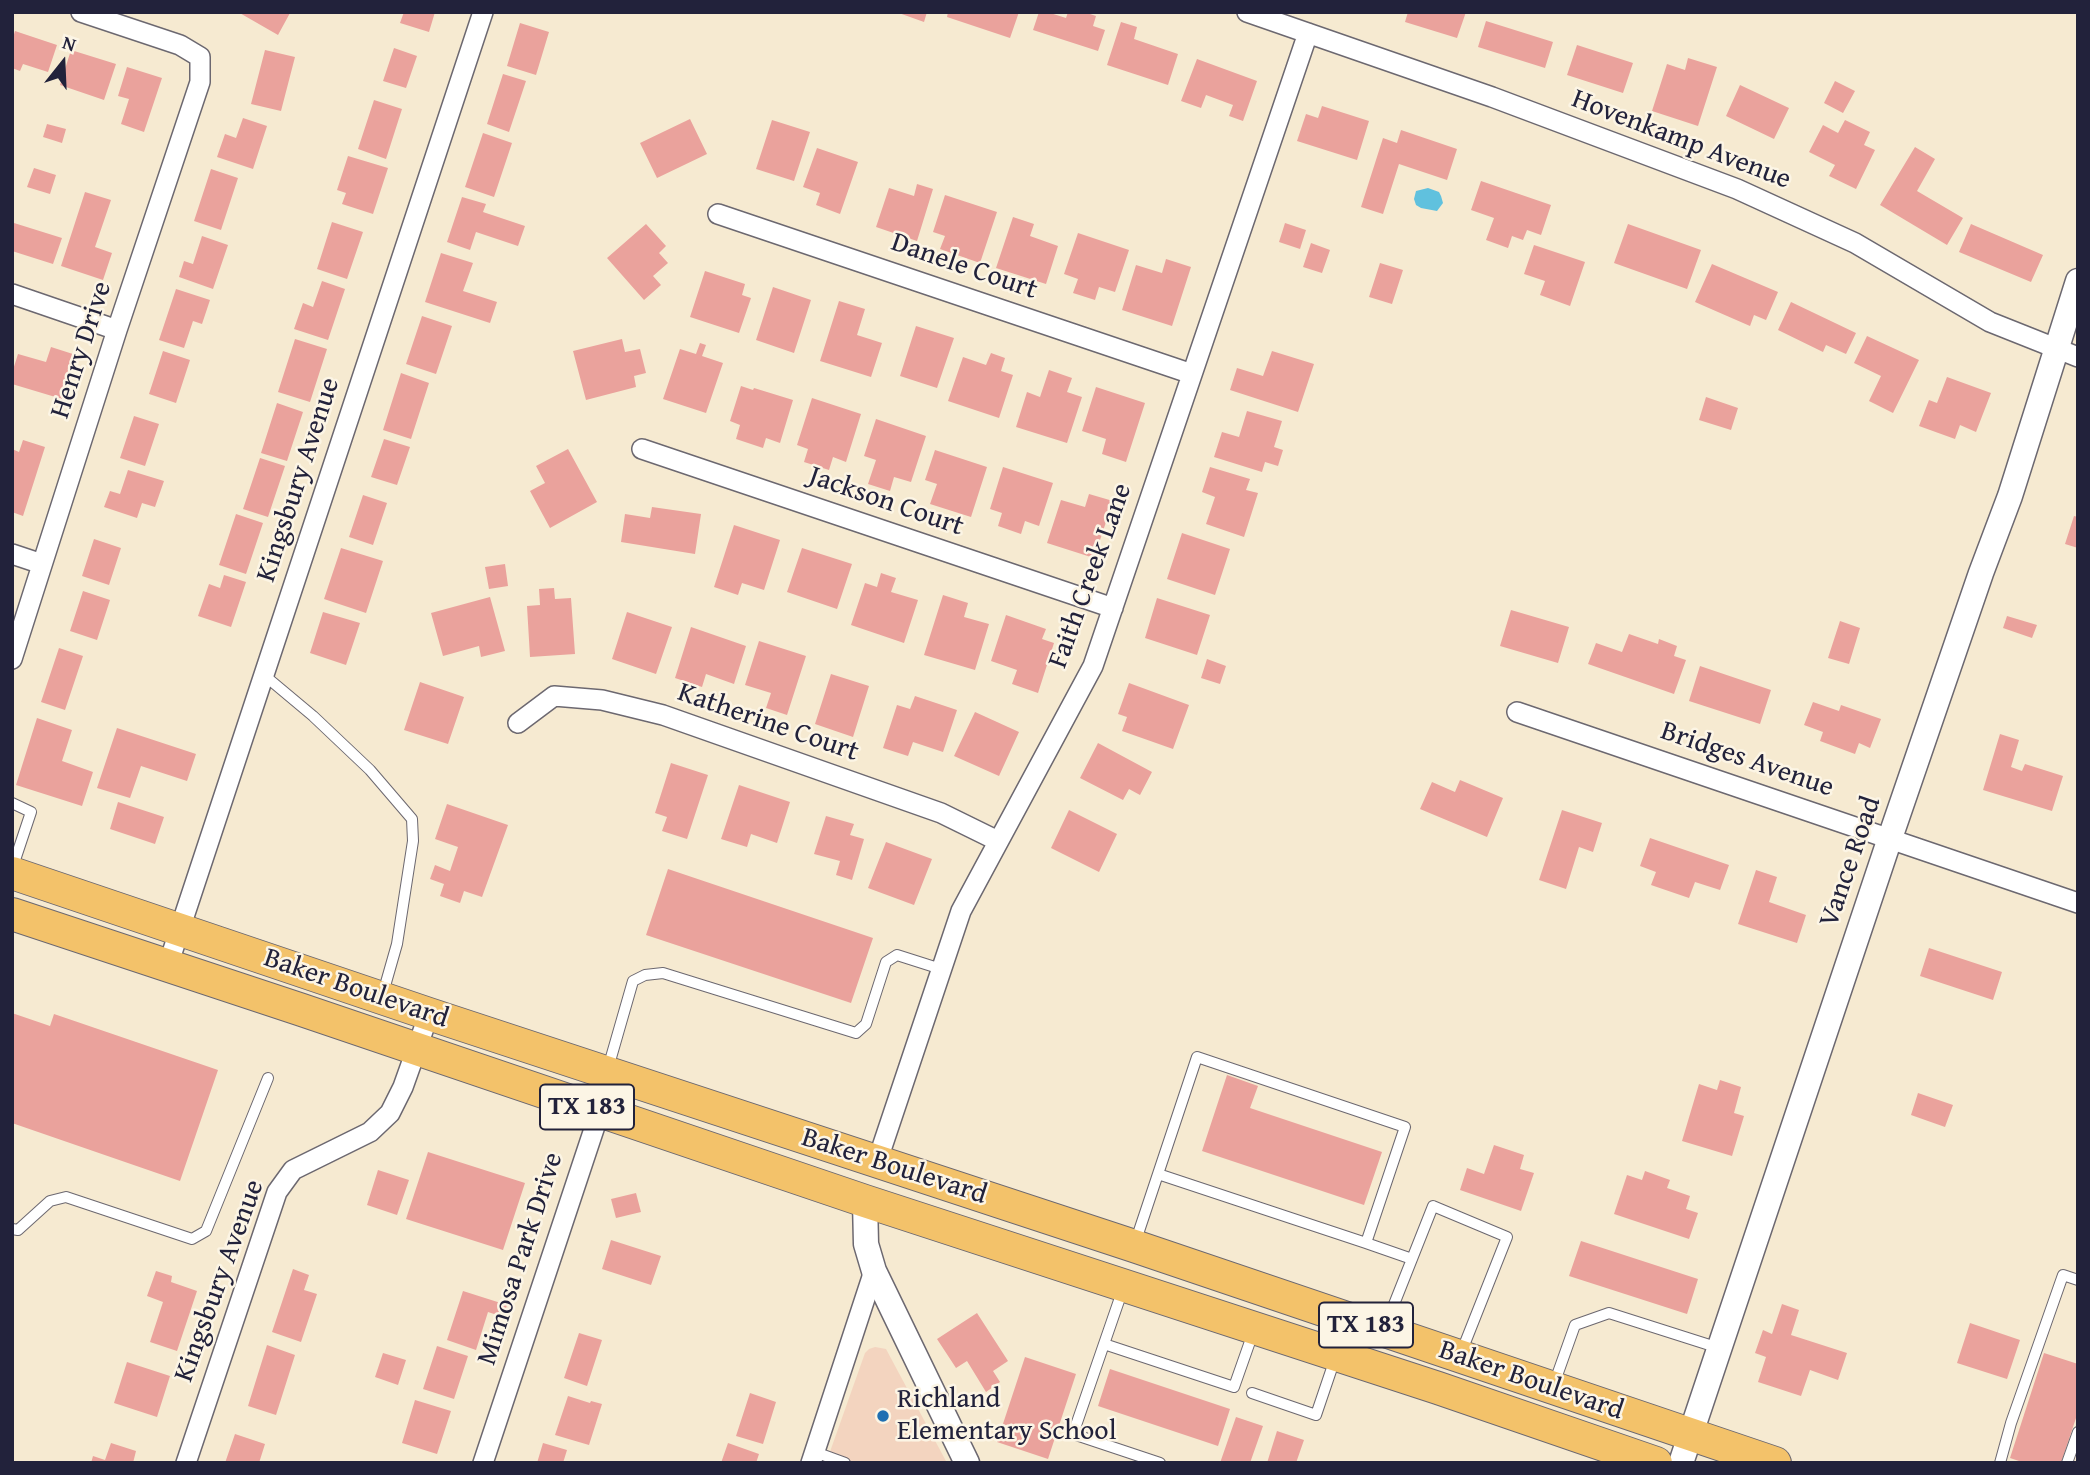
<!DOCTYPE html>
<html>
<head>
<meta charset="utf-8">
<style>
  body { margin:0 }
  #map { position:relative; width:2090px; height:1475px; overflow:hidden; background:#f6ead1; font-family:"Gentium Book Plus",serif }
  canvas { display:block }
  .frame { position:absolute; inset:0; border:14px solid #22223b; pointer-events:none }
  .north { position:absolute; left:28px; top:28px; width:70px; height:70px; -webkit-text-stroke:5px #fcf5e5; paint-order:stroke; rotate:18deg; font-size:19px; font-weight:700; line-height:28px; text-align:center; color:#22223b }
  .north::after { content:''; display:block; margin:auto; width:24px; height:32px; background:#22223b; clip-path:polygon(50% 0,100% 100%,50% 72%,0 100%) }
</style>
</head>
<body>
<div id="map">
<canvas width="2090" height="1475"></canvas>
<div class="frame"></div>
<div class="north">N</div>
</div>
<script>
const ctx = document.querySelector('canvas').getContext('2d');
ctx.lineJoin = 'round';
function fill(path, color) {
  ctx.fillStyle = color;
  ctx.fill(path, 'evenodd');
}
function poly(rows) {
  const path = new Path2D();
  for (const r of rows) {
    path.moveTo(r[0], r[1]);
    for (let i = 2; i < r.length; i += 2) path.lineTo(r[i], r[i + 1]);
  }
  return path;
}
function trace(path, color, width, dash) {
  ctx.strokeStyle = color;
  ctx.lineWidth = width;
  ctx.lineCap = dash ? 'butt' : 'round';
  ctx.setLineDash(dash || []);
  ctx.stroke(path);
}
function label(font, color, halo, rows, align = 'center') {
  ctx.font = font + ' "Gentium Book Plus",serif';
  ctx.lineWidth = 5;
  ctx.setLineDash([]);
  ctx.textBaseline = 'middle';
  ctx.strokeStyle = halo;
  ctx.fillStyle = color;
  for (const [text, x, y, turn = 0] of rows) {
    ctx.save();
    ctx.translate(x, y);
    ctx.rotate((+turn || 0) * Math.PI / 180);
    ctx.textAlign = isNaN(turn) ? turn : align;
    if (halo) ctx.strokeText(text, 0, 0);
    ctx.fillText(text, 0, 0);
    ctx.restore();
  }
}
const built = poly([
  [875,1347,886,1349,947,1463,826,1463,865,1353,869,1349]
]);
const water = poly([
  [1428,188,1439,192,1441,196,1443,203,1437,211,1421,208,1416,205,1414,199,1416,191]
]);
const building = poly([
  [238,12,289,12,290,13,278,35],
  [404,12,435,12,429,32,400,23],
  [896,12,927,12,924,22],
  [948,12,1019,12,1010,38,947,17],
  [1039,12,1047,12,1066,18,1068,12,1084,12,1096,16,1093,26,1105,30,1098,51,1033,30],
  [1408,12,1466,12,1457,38,1405,22],
  [1486,21,1553,42,1545,68,1478,47],
  [1121,22,1137,27,1134,39,1178,54,1168,85,1107,65],
  [520,23,549,32,536,75,507,66],
  [15,31,57,45,48,72,23,64,20,71,12,68,12,41],
  [1577,45,1633,63,1623,93,1567,75],
  [394,48,417,56,406,88,383,81],
  [71,50,116,64,104,100,60,85],
  [265,50,295,57,281,111,251,104],
  [1688,58,1717,67,1698,126,1652,111,1667,64,1685,70],
  [1197,59,1257,81,1243,121,1229,116,1233,105,1206,95,1201,108,1181,101],
  [127,67,162,78,144,132,121,124,129,99,118,96],
  [503,74,526,81,509,132,487,124],
  [1835,81,1855,91,1843,113,1824,103],
  [1740,85,1789,108,1774,139,1726,116],
  [374,100,402,109,386,159,358,149],
  [1322,106,1369,121,1357,160,1297,141,1306,114,1318,118],
  [243,118,267,126,253,169,217,157,225,134,236,138],
  [690,119,707,154,657,178,640,143],
  [772,120,810,132,794,181,756,169],
  [1845,120,1870,132,1864,145,1875,150,1856,189,1829,176,1835,165,1809,152,1823,125,1838,133],
  [47,124,66,129,62,143,43,137],
  [1401,130,1457,149,1447,180,1399,164,1383,214,1361,207,1383,138,1397,143],
  [483,133,512,143,494,197,465,187],
  [1915,147,1935,159,1917,191,1963,218,1947,245,1880,205],
  [817,148,858,162,840,214,816,205,820,193,803,187],
  [348,156,388,168,373,214,342,204,346,193,337,190],
  [34,168,56,175,50,194,27,187],
  [211,169,238,178,221,230,194,221],
  [1481,181,1551,205,1541,235,1527,230,1523,240,1512,236,1508,248,1486,240,1494,218,1471,210],
  [917,184,933,189,917,241,876,227,889,188,914,196],
  [85,192,111,200,95,247,112,253,103,280,61,266],
  [945,195,997,212,980,263,940,249,945,236,933,232],
  [462,197,486,204,483,212,525,226,518,246,476,232,470,250,447,242],
  [1013,217,1034,224,1030,236,1058,246,1046,284,996,268],
  [332,222,363,232,347,279,317,269],
  [14,223,62,238,53,264,12,251,12,229],
  [1285,223,1306,230,1300,249,1279,242],
  [646,224,666,246,659,253,668,263,653,276,661,285,644,300,607,258],
  [1628,224,1701,250,1687,289,1614,263],
  [1971,224,2043,255,2031,282,1959,252],
  [1078,233,1129,250,1115,292,1099,287,1095,300,1073,293,1078,279,1064,274],
  [202,236,228,245,213,289,179,277,184,261,193,264],
  [1311,243,1330,250,1322,273,1303,267],
  [1534,245,1585,262,1570,306,1540,295,1545,281,1524,274],
  [441,253,473,263,463,291,497,302,490,323,425,302],
  [1166,259,1191,267,1172,326,1122,310,1136,265,1162,273],
  [1380,263,1403,270,1392,304,1369,297],
  [1712,264,1778,292,1766,320,1754,315,1750,326,1695,302],
  [705,271,745,284,742,295,751,298,739,333,690,317],
  [322,281,345,289,328,340,294,329,303,303,313,307],
  [773,287,811,300,794,353,756,340],
  [176,289,210,300,202,324,193,321,184,348,159,340],
  [839,301,865,309,857,335,882,343,871,377,820,361],
  [1791,302,1856,333,1846,354,1826,345,1823,352,1778,330],
  [422,316,452,326,436,374,406,364],
  [916,326,954,338,937,388,900,376],
  [1867,336,1919,360,1893,413,1869,401,1881,376,1854,363],
  [295,339,327,349,310,402,278,392],
  [622,339,625,352,640,349,646,373,634,376,636,387,586,400,573,351],
  [700,343,706,345,702,356,723,363,706,413,663,399,680,349,696,354],
  [51,347,76,355,62,399,12,384,12,373,18,354,46,362],
  [163,351,190,360,176,403,149,394],
  [1272,351,1314,364,1298,412,1230,390,1237,368,1263,376],
  [991,353,1005,358,1001,371,1013,375,999,418,948,401,963,357,986,365],
  [1049,370,1072,378,1067,392,1082,397,1067,443,1016,427,1027,392,1040,397],
  [401,373,429,383,411,439,383,430],
  [1947,377,1991,393,1976,432,1960,425,1955,439,1919,426,1929,400,1937,403],
  [741,386,753,390,754,388,793,400,780,443,766,438,763,448,736,439,740,425,730,421],
  [1096,387,1145,403,1126,462,1102,454,1106,439,1082,431],
  [1706,397,1738,408,1731,430,1699,420],
  [812,398,861,414,846,462,833,457,829,470,804,462,808,449,797,445],
  [277,403,303,412,287,461,261,453],
  [1247,411,1282,421,1274,447,1283,450,1278,466,1265,462,1262,472,1214,457,1222,432,1239,437],
  [134,416,159,424,145,466,120,458],
  [876,419,926,436,911,482,894,477,890,491,868,484,876,460,864,456],
  [384,439,410,447,397,485,371,477],
  [23,440,45,447,23,516,12,512,12,449,19,452],
  [568,449,597,502,550,528,530,491,545,483,536,466],
  [935,450,987,467,971,517,930,504,937,484,925,480],
  [260,458,285,466,268,517,243,509],
  [1003,467,1053,483,1039,526,1025,521,1021,534,998,526,1002,513,990,509],
  [1210,467,1250,479,1246,490,1258,493,1244,537,1206,524,1215,497,1202,492],
  [128,470,164,481,155,507,142,503,137,518,104,507,110,491,120,494],
  [1089,494,1113,501,1094,558,1047,543,1061,500,1085,507],
  [363,495,387,503,373,545,349,537],
  [652,507,701,514,695,554,621,542,625,514,650,518],
  [236,514,263,523,246,574,219,565],
  [2074,516,2078,517,2078,548,2065,544],
  [734,525,780,540,764,590,742,583,738,595,714,587],
  [1182,533,1230,549,1215,595,1167,579],
  [94,539,121,548,109,585,82,576],
  [341,548,383,561,366,613,324,599],
  [802,548,852,564,837,609,787,592],
  [505,564,508,586,489,589,485,567],
  [881,573,896,578,891,592,918,600,904,643,851,625,865,583,877,587],
  [224,575,246,582,231,627,198,616,209,584,220,588],
  [554,588,555,599,571,598,575,654,530,657,527,606,540,605,539,589],
  [83,591,110,600,97,640,70,631],
  [943,595,968,603,964,617,989,624,975,670,924,655],
  [490,597,505,651,481,657,479,646,443,656,431,613],
  [1157,598,1210,615,1197,655,1145,638],
  [1511,610,1569,627,1558,663,1500,646],
  [323,612,360,623,346,665,310,653],
  [627,612,672,627,656,674,612,659],
  [1006,615,1046,629,1042,639,1054,643,1038,693,1012,684,1017,670,991,661],
  [2007,616,2037,625,2032,638,2003,628],
  [1840,621,1860,628,1849,664,1828,658],
  [691,627,746,646,734,684,706,674,702,687,675,678],
  [1629,634,1658,644,1659,639,1677,646,1674,656,1686,660,1674,694,1588,664,1596,643,1622,652],
  [759,641,806,656,787,715,766,708,771,693,745,685],
  [59,648,83,656,65,710,41,702],
  [1207,659,1226,666,1220,684,1201,678],
  [1700,666,1771,690,1760,724,1689,701],
  [831,674,869,686,853,737,815,724],
  [420,682,464,697,448,744,404,730],
  [1129,683,1189,705,1173,749,1122,731,1127,717,1118,714],
  [915,696,957,710,943,752,913,742,908,756,883,748,897,705,910,709],
  [1813,702,1839,711,1841,705,1881,719,1870,748,1859,743,1855,754,1820,741,1823,732,1804,725],
  [975,712,1019,732,999,776,954,756],
  [37,718,72,730,62,761,93,772,82,806,16,785],
  [117,728,196,754,187,781,141,766,130,798,97,788],
  [2000,734,2019,740,2011,767,2022,771,2025,764,2063,776,2052,811,1983,790],
  [1098,743,1152,772,1140,795,1129,789,1123,800,1080,778],
  [671,763,708,775,687,839,662,831,667,817,655,813],
  [1460,780,1503,798,1487,837,1420,809,1432,782,1455,792],
  [739,785,790,802,777,843,751,834,747,847,721,839],
  [118,802,164,817,155,844,110,829],
  [447,804,508,825,482,897,464,891,460,903,440,896,444,884,430,879,435,865,450,871,458,847,435,839],
  [1069,810,1117,834,1099,872,1051,848],
  [1562,810,1602,823,1593,852,1579,847,1566,889,1539,880],
  [826,816,854,824,850,835,864,839,852,880,836,875,840,861,814,854],
  [1650,838,1729,865,1720,890,1695,882,1689,898,1651,885,1656,872,1640,866],
  [886,842,932,859,914,905,868,888],
  [668,869,873,938,851,1003,646,935],
  [1756,870,1777,877,1769,902,1806,915,1797,943,1738,924],
  [1929,948,2002,972,1993,1000,1920,976],
  [12,1013,50,1026,54,1014,218,1070,180,1181,12,1123],
  [1227,1075,1258,1086,1250,1108,1382,1152,1364,1205,1202,1151],
  [1720,1080,1741,1087,1734,1113,1744,1116,1732,1156,1682,1141,1699,1084,1717,1090],
  [1918,1093,1953,1105,1945,1127,1911,1115],
  [1494,1145,1524,1155,1520,1169,1534,1173,1521,1211,1460,1190,1467,1168,1484,1174],
  [428,1152,525,1183,503,1250,406,1219],
  [378,1170,409,1180,397,1215,367,1205],
  [1645,1171,1670,1180,1667,1188,1690,1196,1686,1209,1698,1213,1689,1239,1614,1214,1627,1175,1642,1180],
  [636,1193,641,1212,616,1218,611,1199],
  [611,1240,661,1256,651,1285,602,1269],
  [1581,1241,1698,1279,1687,1314,1569,1276],
  [293,1269,309,1275,304,1290,317,1294,301,1342,272,1332],
  [156,1271,172,1276,171,1282,197,1291,177,1351,150,1342,163,1302,147,1296],
  [463,1291,507,1305,503,1317,488,1312,476,1350,447,1340],
  [1782,1304,1799,1310,1791,1335,1847,1353,1838,1380,1810,1370,1801,1396,1758,1382,1766,1357,1755,1353,1763,1330,1772,1334],
  [977,1313,1008,1361,993,1371,1000,1382,986,1392,967,1361,956,1368,937,1339],
  [1970,1323,2020,1340,2007,1379,1957,1363],
  [579,1333,602,1340,587,1386,564,1378],
  [267,1345,295,1355,276,1415,248,1406],
  [437,1346,468,1356,454,1399,423,1389],
  [383,1353,406,1360,398,1385,375,1377],
  [2044,1353,2078,1364,2078,1412,2061,1463,2025,1463,2010,1458],
  [1025,1357,1076,1374,1048,1459,997,1442],
  [127,1362,170,1376,157,1417,114,1403],
  [1110,1369,1230,1409,1218,1446,1098,1406],
  [750,1393,776,1402,763,1444,736,1436],
  [568,1396,590,1403,591,1401,602,1404,589,1445,555,1435],
  [415,1400,451,1411,437,1454,402,1443],
  [1236,1417,1263,1426,1250,1463,1220,1463],
  [1277,1431,1304,1440,1296,1463,1267,1463],
  [235,1434,265,1444,259,1463,225,1463],
  [111,1443,136,1451,133,1463,91,1463,93,1456,105,1460],
  [543,1443,567,1450,563,1463,537,1463],
  [728,1443,759,1454,756,1463,721,1463]
]);
const service = poly([
  [264,675,313,716,370,770,412,819,413,841,397,944,383,993],
  [12,803,31,812,12,869],
  [608,1068,633,981,645,975,663,973,856,1033,866,1024,886,962,897,955,941,969],
  [12,1229,18,1230,50,1201,66,1197,192,1239,206,1231,268,1078],
  [1135,1243,1197,1057,1405,1127,1366,1243,1158,1174],
  [1366,1243,1412,1259],
  [1123,1289,1104,1344,1234,1387,1253,1333],
  [1385,1327,1433,1206,1507,1237,1461,1353],
  [1104,1344,1073,1434,1160,1463],
  [1554,1384,1575,1325,1609,1313,1719,1348],
  [1252,1393,1316,1415,1335,1359],
  [815,1452,845,1463],
  [2000,1463,2011,1423,2063,1275,2078,1280],
  [2067,1463,2078,1432]
]);
const minor = poly([
  [1247,12,1492,97,1737,189,1855,243,1990,322,2078,357],
  [718,214,1192,374],
  [12,294,117,330],
  [642,449,1113,608],
  [12,554,42,564],
  [12,659,117,330,200,82,200,57,180,45,81,12],
  [1517,712,2078,903],
  [518,723,554,696,602,700,663,715,941,813,998,841],
  [168,965,483,12],
  [877,1162,961,911,1093,666,1308,33],
  [186,1463,277,1192,293,1170,370,1132,390,1113,403,1087,429,1014],
  [483,1463,600,1111,607,1072],
  [811,1463,874,1271]
]);
const tertiary = poly([
  [865,1201,866,1244,874,1271,967,1463],
  [1681,1463,1890,838,1981,573,2010,496,2078,281]
]);
const primary = poly([
  [12,873,429,1014,1134,1246,1775,1463],
  [12,914,302,1010,865,1201,1438,1388,1656,1463]
]);
const markers = [
  [883,1416,7,"#1f6fb2"]
];
const shields = [
  [587,1107,94],
  [1366,1325,94]
];
const shieldNames = [
  ["TX 183",587,1107],
  ["TX 183",1366,1325]
];
const streetNames = [
  ["Hovenkamp Avenue",1681,140,21],
  ["Danele Court",964,267,19],
  ["Henry Drive",82,350,-72],
  ["Kingsbury Avenue",299,480,-72],
  ["Jackson Court",886,502,19],
  ["Faith Creek Lane",1091,576,-70],
  ["Katherine Court",768,723,19],
  ["Bridges Avenue",1747,760,19],
  ["Vance Road",1851,862,-71],
  ["Baker Boulevard",356,989,19],
  ["Baker Boulevard",894,1167,18],
  ["Mimosa Park Drive",521,1259,-72],
  ["Kingsbury Avenue",220,1281,-70],
  ["Baker Boulevard",1531,1381,19]
];
const poiNames = [
  ["Richland",897,1400],
  ["Elementary School",897,1432]
];
fill(built, '#f3d4bf');
fill(water, '#60c1de');
fill(building, '#eaa29c');
trace(service, '#6c6870', 12);
trace(minor, '#6c6870', 22);
trace(tertiary, '#6c6870', 27);
trace(primary, '#6c6870', 34);
trace(service, '#fff', 10);
trace(minor, '#fff', 19);
trace(tertiary, '#fff', 24);
trace(primary, '#f3c26a', 32);
for (const [x, y, r, color] of markers) {
  const dot = new Path2D();
  dot.arc(x, y, r, 0, 2 * Math.PI);
  ctx.fillStyle = color;
  ctx.fill(dot);
  trace(dot, '#fcf5e5', 2.5);
}
for (const [x, y, w] of shields) {
  const box = new Path2D();
  box.roundRect(x - w / 2, y - 22.5, w, 45, 5);
  ctx.fillStyle = '#fcf5e5';
  ctx.fill(box);
  trace(box, '#22223b', 2);
}
label('bold 26px', '#22223b', null, shieldNames);
label('28px', '#22223b', '#fcf5e5', streetNames);
label('28px', '#22223b', '#fcf5e5', poiNames, 'left');
</script>
</body>
</html>
